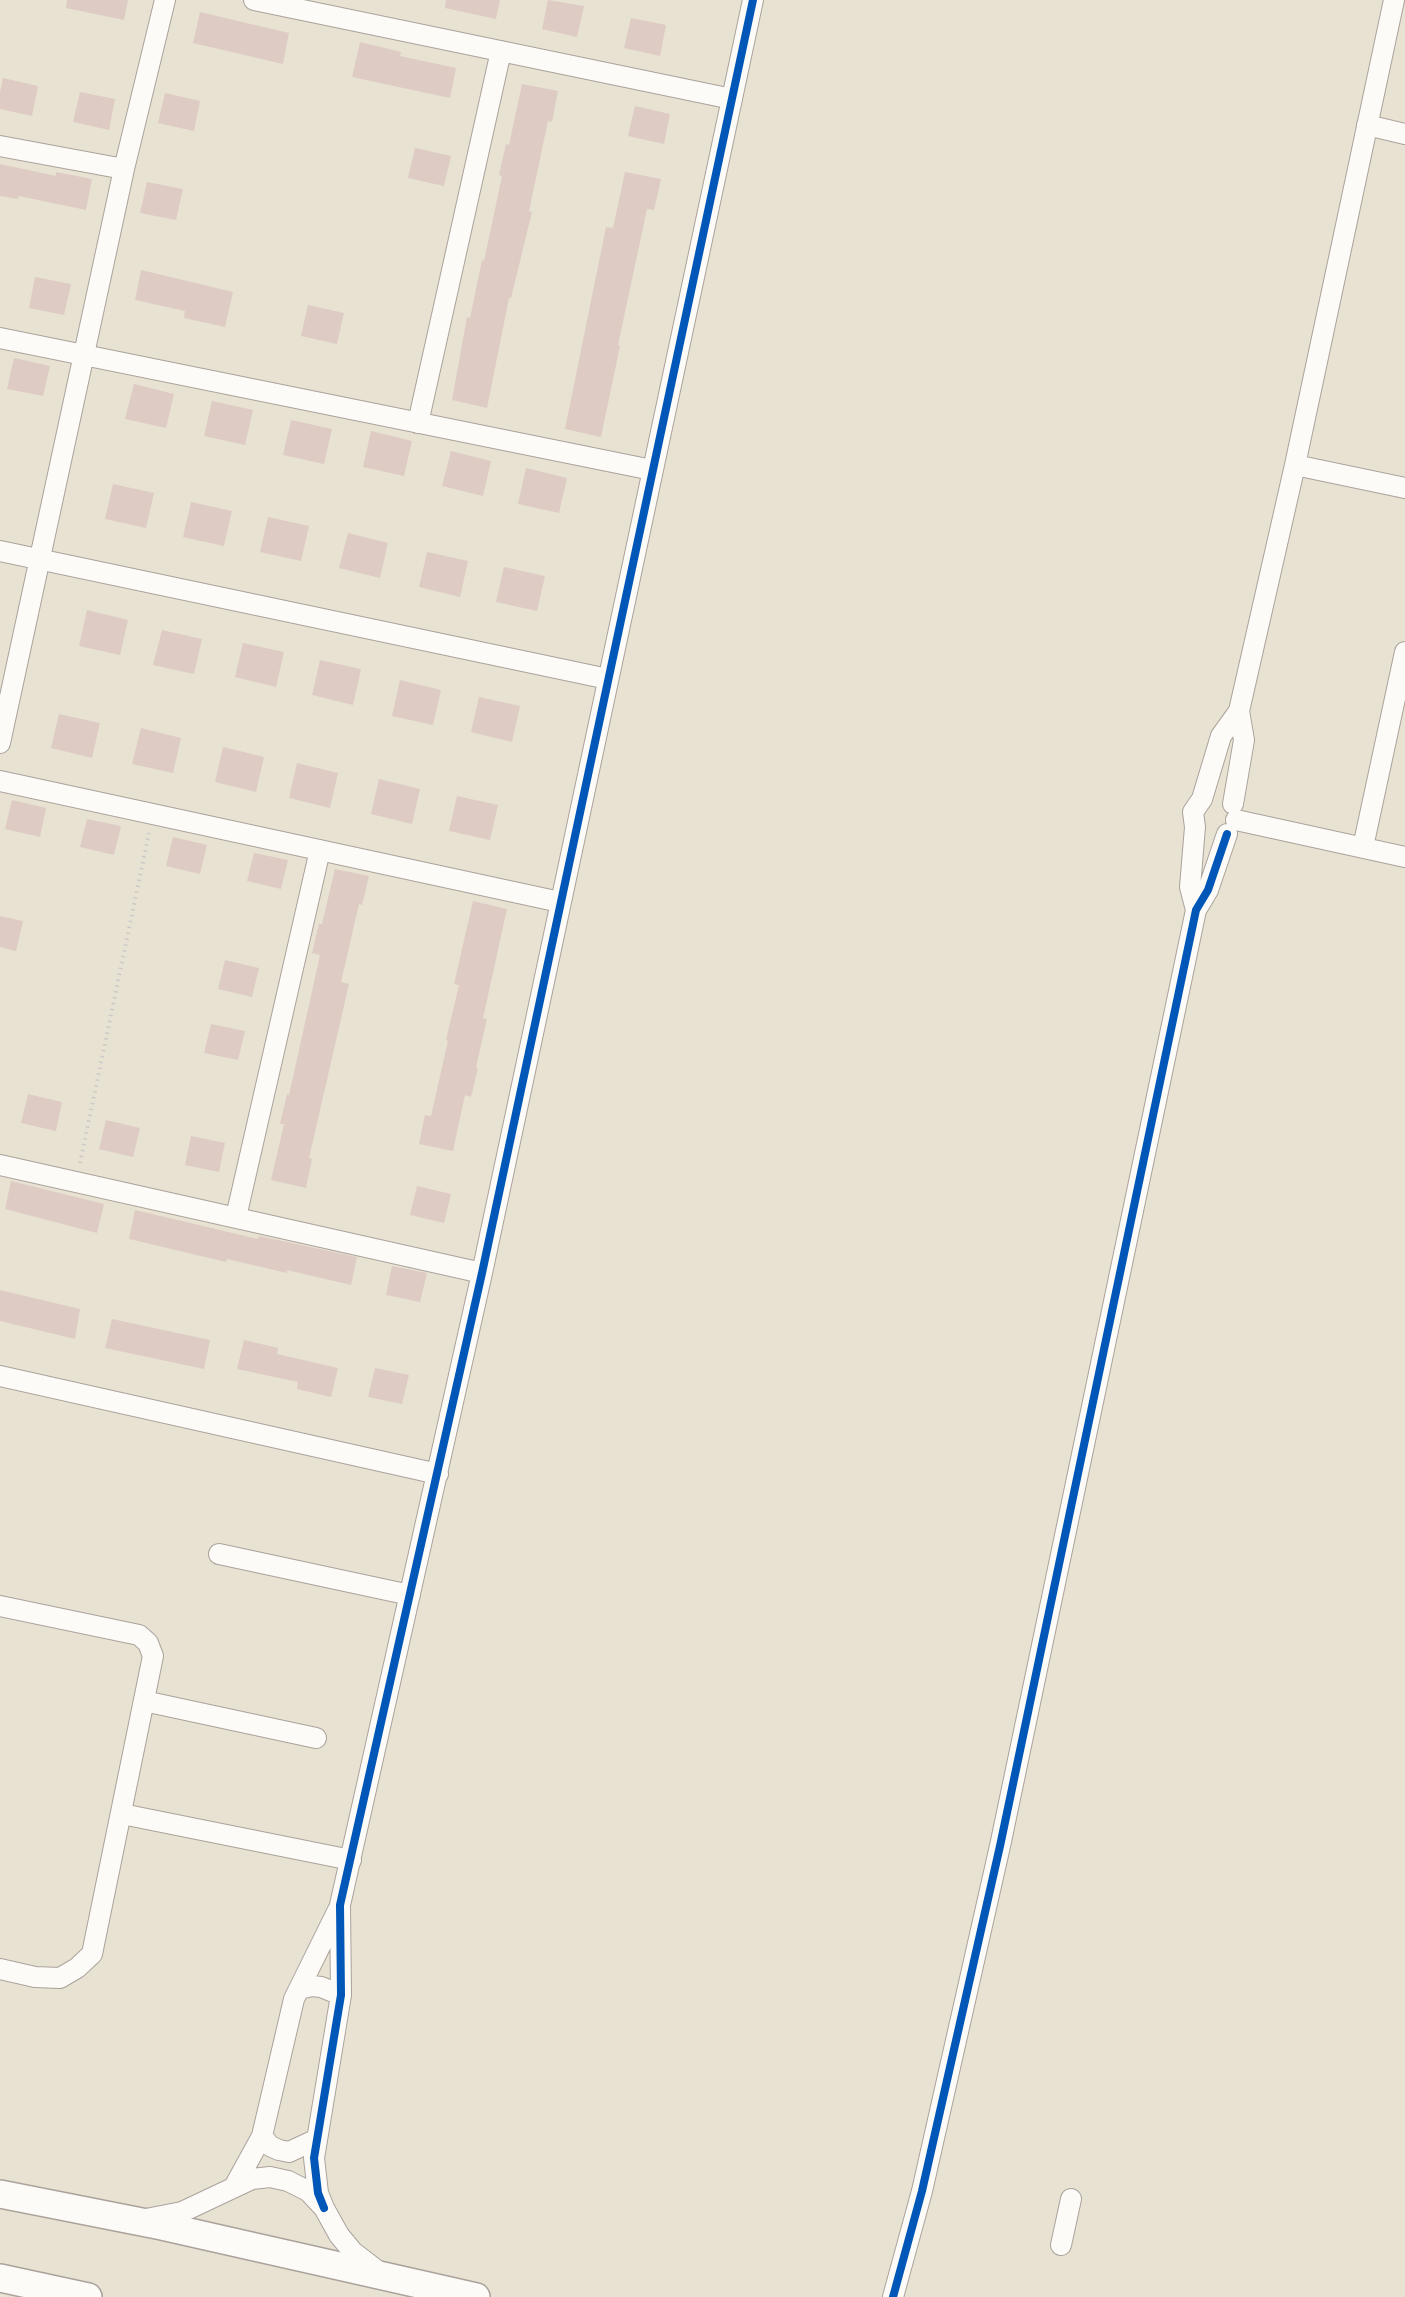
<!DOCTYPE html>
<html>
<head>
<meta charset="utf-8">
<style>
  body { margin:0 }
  canvas { display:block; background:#e8e2d3 }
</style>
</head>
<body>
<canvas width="1405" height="2297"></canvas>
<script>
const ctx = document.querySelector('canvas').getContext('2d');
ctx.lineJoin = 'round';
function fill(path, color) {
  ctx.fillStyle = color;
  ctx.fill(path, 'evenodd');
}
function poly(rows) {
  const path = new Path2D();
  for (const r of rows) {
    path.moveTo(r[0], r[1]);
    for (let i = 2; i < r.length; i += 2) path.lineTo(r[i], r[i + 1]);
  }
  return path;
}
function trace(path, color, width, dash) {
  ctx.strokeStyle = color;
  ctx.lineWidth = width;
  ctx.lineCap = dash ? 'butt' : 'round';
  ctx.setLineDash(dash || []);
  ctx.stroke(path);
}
const building = poly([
  [67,0,128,0,124,20,66,8],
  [446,0,500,0,496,19,445,8],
  [548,0,584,6,577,37,542,29],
  [200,12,289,33,283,64,193,43],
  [631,18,666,25,660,56,624,48],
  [360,42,401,52,400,56,456,68,450,98,352,77],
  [3,78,38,86,32,116,0,109,0,92],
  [522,84,558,91,552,122,548,121,529,211,532,212,511,298,509,298,487,408,452,400,467,317,470,318,482,260,484,261,502,176,499,175,506,144,509,145],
  [80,92,115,99,109,130,73,122],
  [165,93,200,101,194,131,158,123],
  [635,106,670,114,664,144,628,136],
  [415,148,451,156,444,186,408,178],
  [0,164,56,176,56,172,92,179,86,210,19,196,18,199,0,196],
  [625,172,661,179,654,210,647,209,618,345,620,346,601,437,565,429,606,227,613,228],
  [147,182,183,189,176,220,140,213],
  [141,270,233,292,225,327,184,318,185,311,135,300],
  [35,277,71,284,64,315,29,308],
  [308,305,344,313,337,344,301,336],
  [14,358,50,366,43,396,7,389],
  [134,384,174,394,166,428,125,419],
  [212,401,253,410,245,445,204,436],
  [291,420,332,429,324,464,283,455],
  [371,431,412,441,404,476,363,467],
  [451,451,491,461,483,496,442,486],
  [526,468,567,478,559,513,518,504],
  [113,484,154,493,146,528,105,519],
  [191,502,232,511,224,546,183,537],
  [268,517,309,526,301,561,260,552],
  [348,533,388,543,380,578,339,568],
  [427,552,468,561,460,597,419,587],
  [504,567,545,576,537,611,496,602],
  [87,610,128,620,120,655,79,646],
  [162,630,202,639,194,674,153,665],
  [243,643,284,652,276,687,235,677],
  [320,660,361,669,353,705,312,695],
  [400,680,441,690,433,725,392,716],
  [479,697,520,706,512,742,471,732],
  [59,714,100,723,92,758,51,748],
  [141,728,181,738,173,773,132,764],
  [223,747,264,757,256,792,215,782],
  [297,763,338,773,330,808,289,798],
  [379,779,420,789,412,824,371,814],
  [457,796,498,805,490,840,449,831],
  [12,800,46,808,40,837,5,829],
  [87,819,121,826,114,855,80,847],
  [173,837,207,845,200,874,166,866],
  [254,853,288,860,281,889,247,881],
  [335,869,369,876,362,905,359,904,341,982,349,984,309,1158,312,1159,306,1188,271,1180,284,1124,280,1124,287,1094,289,1095,320,955,312,953,319,924,322,924],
  [473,901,507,909,483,1018,487,1019,476,1067,478,1068,471,1097,465,1095,453,1151,419,1144,425,1115,431,1116,448,1041,446,1040,459,985,454,984],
  [0,916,23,921,16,951,0,947],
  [225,960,259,968,252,997,218,989],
  [211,1024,245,1031,238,1060,204,1053],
  [28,1094,62,1102,56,1131,21,1123],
  [106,1120,140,1128,133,1157,99,1149],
  [191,1136,225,1143,219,1172,185,1165],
  [11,1181,104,1204,97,1233,5,1209],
  [417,1186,451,1194,444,1223,410,1215],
  [135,1210,258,1239,259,1236,357,1257,351,1285,287,1270,287,1273,227,1259,226,1262,129,1239],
  [392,1266,427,1273,420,1302,386,1295],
  [0,1290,80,1309,75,1339,0,1321],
  [112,1319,210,1340,204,1369,105,1348],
  [244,1340,278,1348,277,1354,338,1368,331,1397,297,1389,298,1382,237,1369],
  [375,1368,409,1375,402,1404,368,1397]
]);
const path = poly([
  [80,1163,149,833]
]);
const street = poly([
  [254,0,732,99],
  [1367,125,1405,134],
  [0,146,124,169],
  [0,338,652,470],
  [418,423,501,51],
  [1295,465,1405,488],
  [0,551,608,679],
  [0,743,124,169,165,0],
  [0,781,560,902],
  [1233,804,1244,740,1239,711,1295,465,1394,0],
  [1236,820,1405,857],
  [1363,847,1405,652],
  [1196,910,1190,887,1195,827,1193,812,1202,799,1221,736,1239,711],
  [0,1165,482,1273],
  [236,1217,320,850],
  [0,1376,438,1474],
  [219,1554,410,1595],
  [0,1606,139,1635,148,1643,153,1656,92,1954,77,1968,60,1978,35,1977,0,1969],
  [144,1701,316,1738],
  [122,1814,351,1860],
  [299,1989,312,1986,321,1987,341,1995],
  [262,2136,270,2146,279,2150,289,2152,315,2140],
  [234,2187,262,2136,294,1999,338,1910],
  [324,2208,318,2193,314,2158,341,1995,340,1905,482,1273,753,0],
  [146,2219,182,2212,252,2179,270,2177,288,2181,308,2191,324,2208,339,2235,353,2252,379,2272],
  [1061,2245,1071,2199],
  [893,2297,922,2191,1000,1846,1196,910,1208,890,1227,834]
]);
const secondary = poly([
  [0,2194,162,2226,476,2297],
  [0,2278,88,2297]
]);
const cycleway = poly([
  [324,2208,318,2193,314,2158,341,1995,340,1905,482,1273,753,0],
  [893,2297,922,2191,1000,1846,1196,910,1208,890,1227,834]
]);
fill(building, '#decbc3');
trace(street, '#aba29b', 22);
trace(secondary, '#aba29b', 30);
trace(path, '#cec9c7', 4, [1.5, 4.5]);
trace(street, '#fcfbf8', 20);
trace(secondary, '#fcfbf8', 27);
trace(cycleway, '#0057b8', 8);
</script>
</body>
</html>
